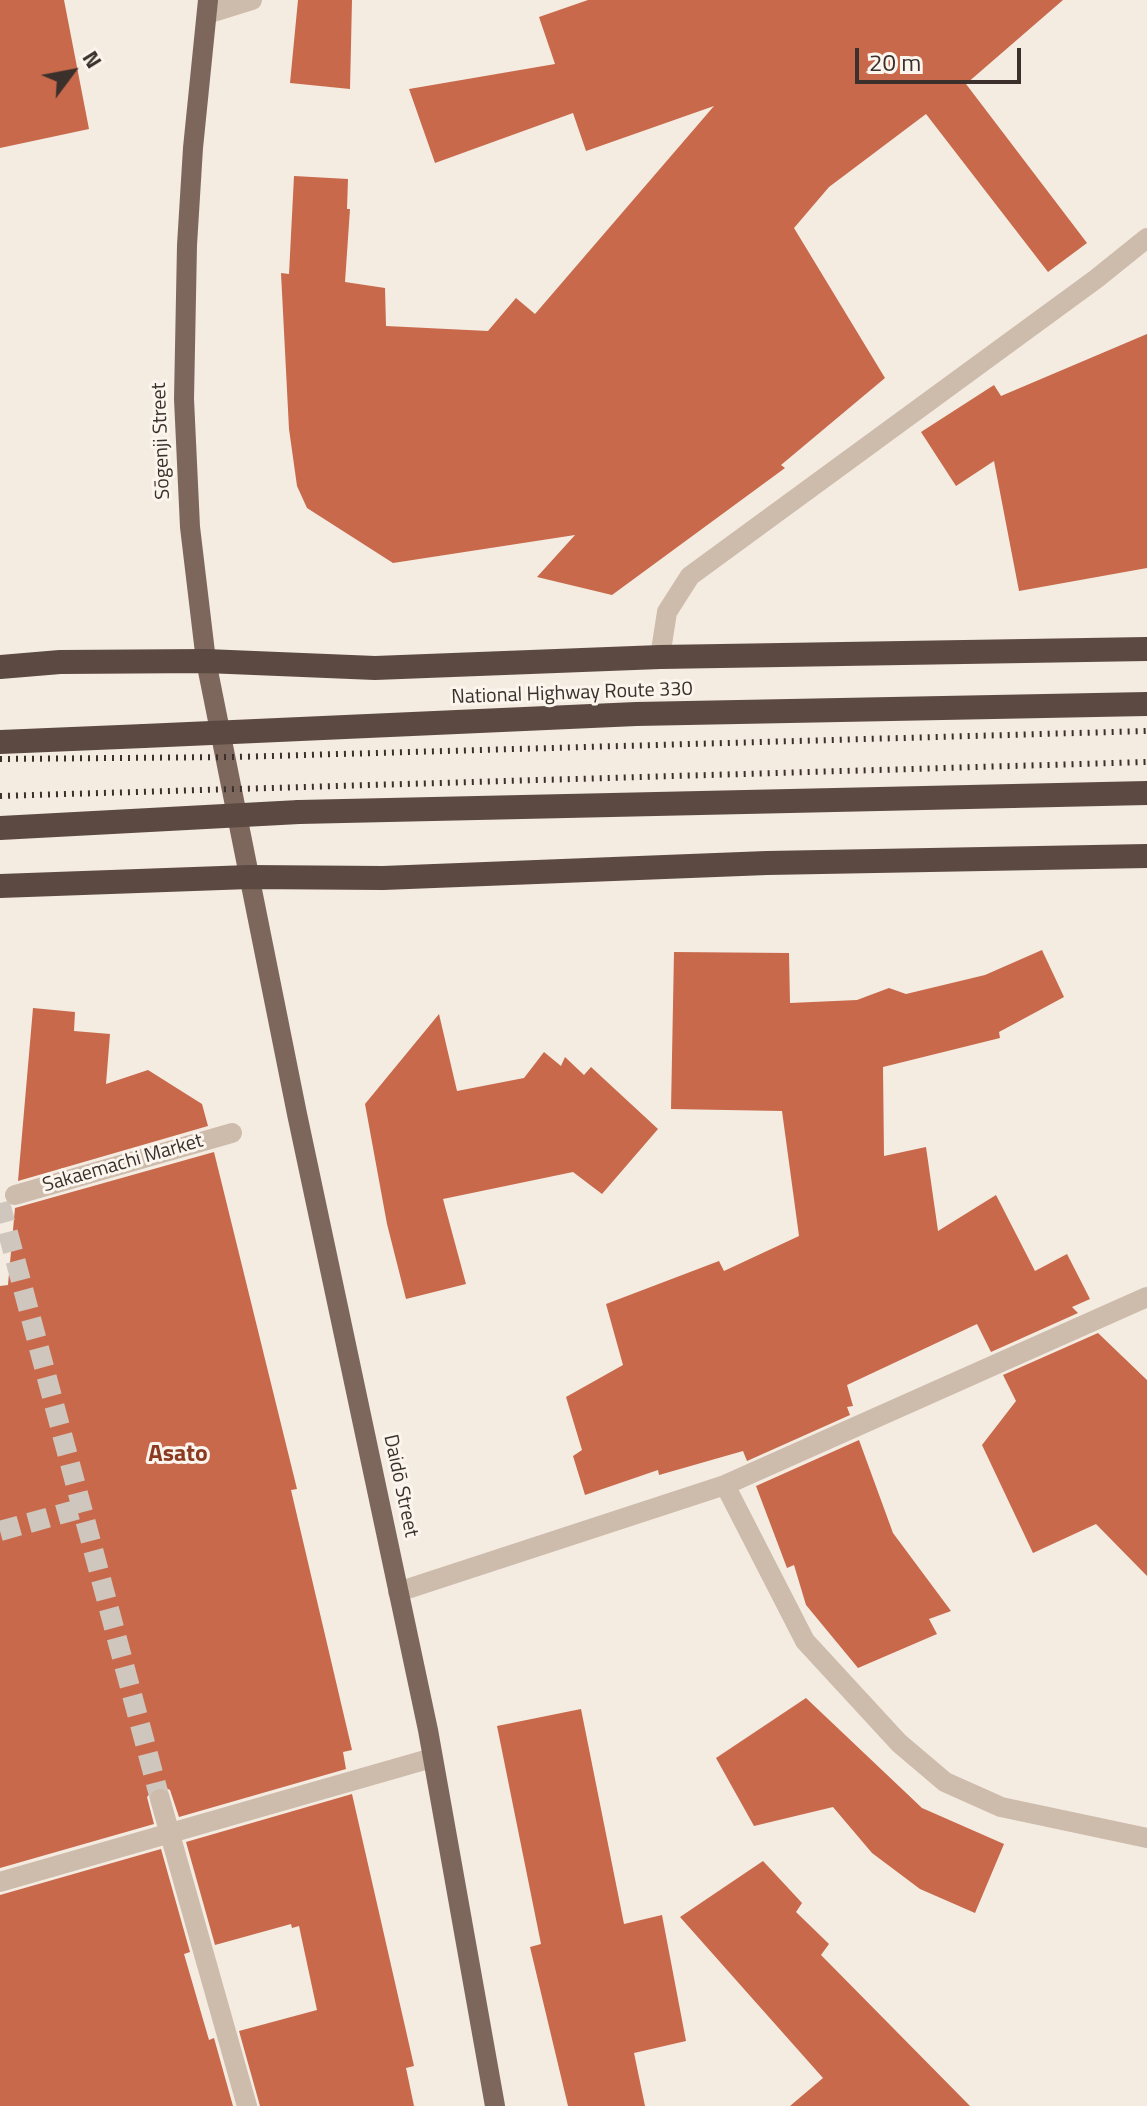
<!DOCTYPE html>
<html>
<head>
<meta charset="utf-8">
<style>
  body { margin:0 }
  #map { position:relative; width:1147px; height:2106px; overflow:hidden; background:#f4ebe1; font-family:"Titillium Web",sans-serif }
  canvas { display:block }
  .north { position:absolute; left:32px; top:32px; width:80px; height:80px; -webkit-text-stroke:6px #fbf5ee; paint-order:stroke; rotate:58deg; font-size:22px; font-weight:700; line-height:32px; text-align:center; color:#3b302b }
  .north::after { content:''; display:block; margin:auto; width:28px; height:36px; background:#3b302b; clip-path:polygon(50% 0,100% 100%,50% 72%,0 100%) }
  .scale { position:absolute; left:855px; top:48px; width:166px; height:36px; box-sizing:border-box; border:4px solid #3b302b; border-top:0; padding-left:10px; font-size:24px; line-height:28px; white-space:nowrap; color:#3b302b; -webkit-text-stroke:6px #fbf5ee; paint-order:stroke }
</style>
</head>
<body>
<div id="map">
<canvas width="1147" height="2106"></canvas>
<div class="north">N</div>
<div class="scale">20 m</div>
</div>
<script>
const ctx = document.querySelector('canvas').getContext('2d');
ctx.lineJoin = 'round';
function fill(path, color) {
  ctx.fillStyle = color;
  ctx.fill(path, 'evenodd');
}
function poly(rows) {
  const path = new Path2D();
  for (const r of rows) {
    path.moveTo(r[0], r[1]);
    for (let i = 2; i < r.length; i += 2) path.lineTo(r[i], r[i + 1]);
  }
  return path;
}
function trace(path, color, width, dash) {
  ctx.strokeStyle = color;
  ctx.lineWidth = width;
  ctx.lineCap = dash ? 'butt' : 'round';
  ctx.setLineDash(dash || []);
  ctx.stroke(path);
}
function label(font, color, halo, rows, align = 'center') {
  ctx.font = font + ' "Titillium Web",sans-serif';
  ctx.lineWidth = 6;
  ctx.setLineDash([]);
  ctx.textBaseline = 'middle';
  ctx.strokeStyle = halo;
  ctx.fillStyle = color;
  for (const [text, x, y, turn = 0] of rows) {
    ctx.save();
    ctx.translate(x, y);
    ctx.rotate((+turn || 0) * Math.PI / 180);
    ctx.textAlign = isNaN(turn) ? turn : align;
    if (halo) ctx.strokeText(text, 0, 0);
    ctx.fillText(text, 0, 0);
    ctx.restore();
  }
}
const building = poly([
  [0,0,64,0,89,129,0,148],
  [298,0,352,0,350,89,290,83],
  [588,0,1063,0,966,84,1087,243,1048,272,926,114,829,187,794,228,885,378,781,465,785,468,612,595,537,577,575,535,393,563,307,508,297,486,289,429,281,273,289,274,294,176,348,179,347,209,350,209,345,282,385,288,386,326,488,331,516,298,535,314,714,106,586,151,573,113,435,163,409,89,555,64,539,17],
  [1147,334,1147,568,1019,591,994,461,956,486,921,432,994,385,1001,396],
  [1042,950,1064,997,999,1032,1000,1038,883,1067,884,1156,926,1147,938,1231,996,1195,1035,1271,1067,1254,1090,1299,1072,1307,1078,1313,991,1352,977,1324,847,1385,853,1406,847,1407,850,1415,747,1461,743,1451,659,1475,658,1470,585,1495,573,1456,582,1450,566,1397,623,1365,606,1304,719,1261,724,1271,799,1236,782,1111,671,1109,674,952,789,953,790,1003,857,1000,889,988,906,994,985,975],
  [33,1008,75,1012,74,1031,110,1034,106,1084,148,1070,202,1104,208,1126,18,1181],
  [439,1014,457,1091,524,1078,544,1052,561,1066,565,1057,584,1075,591,1067,658,1129,602,1194,573,1172,443,1199,466,1284,406,1299,387,1224,365,1104],
  [214,1152,297,1489,291,1490,352,1750,343,1752,346,1769,179,1817,170,1790,164,1787,156,1787,147,1797,154,1824,0,1868,0,1286,8,1285,15,1208],
  [1098,1333,1147,1380,1147,1576,1096,1524,1033,1553,982,1445,1016,1401,1003,1375],
  [859,1440,893,1533,951,1611,929,1619,937,1634,858,1668,806,1605,794,1565,787,1568,756,1486],
  [806,1698,922,1808,1004,1844,975,1913,920,1889,872,1853,833,1807,754,1826,716,1758],
  [581,1709,624,1924,662,1915,686,2041,634,2053,645,2106,568,2106,530,1947,541,1944,497,1726],
  [352,1794,414,2066,406,2068,414,2106,260,2106,239,2031,317,2010,299,1926,292,1928,291,1924,215,1945,186,1842],
  [161,1849,190,1952,184,1954,209,2040,214,2038,233,2106,0,2106,0,1895],
  [763,1861,802,1903,796,1912,829,1944,821,1955,970,2106,790,2106,823,2078,680,1917]
]);
const minorTunnel = poly([
  [0,1203,160,1799],
  [0,1531,83,1508]
]);
const minor = poly([
  [207,14,252,0],
  [660,657,667,612,690,576,1096,279,1147,238],
  [15,1195,232,1133],
  [725,1485,805,1641,899,1743,945,1782,1001,1807,1147,1838],
  [398,1592,725,1485,1147,1297],
  [160,1799,247,2106],
  [0,1882,432,1758]
]);
const major = poly([
  [208,0,193,148,187,245,184,399,190,527,206,661,297,1114,428,1730,495,2106]
]);
const highway = poly([
  [0,667,60,662,206,661,375,668,660,657,1147,649],
  [0,742,144,736],
  [299,812,1147,793],
  [0,886,249,877,383,878,767,863,1147,856]
]);
const rail = poly([
  [0,759,235,757,1147,731],
  [0,796,1147,762]
]);
const highwayBridge = poly([
  [144,736,636,714,1147,704],
  [0,828,299,812]
]);
const streetNames = [
  ["Sōgenji Street",162,441,-92],
  ["National Highway Route 330",572,694,-2],
  ["Sakaemachi Market",123,1164,-16],
  ["Daidō Street",400,1486,78]
];
const quarterNames = [
  ["Asato",178,1455]
];
fill(building, '#c8694b');
trace(minorTunnel, '#cfc6bd', 20, [20, 10]);
trace(minor, '#cdbbac', 20);
trace(major, '#7d675c', 20);
trace(highway, '#5c4a42', 24);
trace(rail, '#3b302b', 6, [2, 6]);
trace(highwayBridge, '#5c4a42', 24);
label('20px', '#3b302b', '#fbf5ee', streetNames);
label('bold 24px', '#8c3b22', '#fbf5ee', quarterNames);
</script>
</body>
</html>
